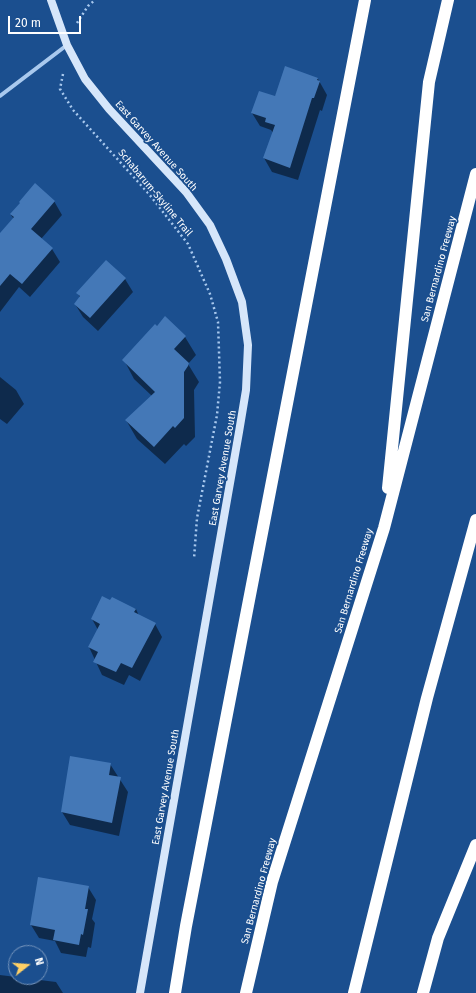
<!DOCTYPE html>
<html>
<head>
<meta charset="utf-8">
<style>
  body { margin:0 }
  #map { position:relative; width:476px; height:993px; overflow:hidden; background:#1b4f8f; font-family:"Fira Sans",sans-serif }
  canvas { display:block }
  .north { position:absolute; left:8px; top:945px; width:40px; height:40px; box-sizing:border-box; background:#1b4f8f; border:1px solid #7695bc; border-radius:50%; rotate:73deg; font-size:11px; font-weight:700; line-height:16px; text-align:center; color:#fff }
  .north::after { content:''; display:block; margin:auto; width:14px; height:18px; background:#ffd166; clip-path:polygon(50% 0,100% 100%,50% 72%,0 100%) }
  .scale { position:absolute; left:8px; top:16px; width:73px; height:18px; box-sizing:border-box; border:2px solid #fff; border-top:0; padding-left:5px; font-size:12px; line-height:14px; white-space:nowrap; color:#fff; -webkit-text-stroke:3px #1b4f8f; paint-order:stroke }
</style>
</head>
<body>
<div id="map">
<canvas width="476" height="993"></canvas>
<div class="north">N</div>
<div class="scale">20 m</div>
</div>
<script>
const ctx = document.querySelector('canvas').getContext('2d');
ctx.lineJoin = 'round';
function fill(path, color) {
  ctx.fillStyle = color;
  ctx.fill(path, 'evenodd');
}
function poly(rows) {
  const path = new Path2D();
  for (const r of rows) {
    path.moveTo(r[0], r[1]);
    for (let i = 2; i < r.length; i += 2) path.lineTo(r[i], r[i + 1]);
  }
  return path;
}
function trace(path, color, width, dash) {
  ctx.strokeStyle = color;
  ctx.lineWidth = width;
  ctx.lineCap = dash ? 'butt' : 'round';
  ctx.setLineDash(dash || []);
  ctx.stroke(path);
}
function label(font, color, halo, rows, align = 'center') {
  ctx.font = font + ' "Fira Sans",sans-serif';
  ctx.lineWidth = 3.5;
  ctx.setLineDash([]);
  ctx.textBaseline = 'middle';
  ctx.strokeStyle = halo;
  ctx.fillStyle = color;
  for (const [text, x, y, turn = 0] of rows) {
    ctx.save();
    ctx.translate(x, y);
    ctx.rotate((+turn || 0) * Math.PI / 180);
    ctx.textAlign = isNaN(turn) ? turn : align;
    if (halo) ctx.strokeText(text, 0, 0);
    ctx.fillText(text, 0, 0);
    ctx.restore();
  }
}
const shadow = poly([
  [286,67,318,79,327,95,322,111,320,110,298,180,272,172,264,158,273,133,271,130,260,126,252,113,275,97],
  [54,201,62,215,41,239,52,249,60,262,30,297,19,287,0,312,0,234,14,219,11,215],
  [125,279,133,292,98,331,83,317,75,304,80,298,78,293],
  [165,318,185,337,196,355,188,364,199,382,194,390,195,437,186,446,184,444,165,464,137,439,126,420,152,396,134,379,124,360],
  [0,377,16,390,24,404,7,424,0,419],
  [111,601,136,609,139,616,155,624,162,637,140,681,129,675,124,685,102,675,89,647,98,630,92,619],
  [110,764,128,792,119,836,70,825,62,812],
  [88,887,96,900,92,919,95,923,91,948,88,947,86,957,61,953,55,941,39,938,31,925],
  [0,975,56,982,63,993,0,993]
]);
const building = poly([
  [285,66,318,78,317,80,320,81,314,98,312,98,290,168,263,158,275,125,265,122,266,118,251,113,259,91,275,96],
  [35,183,55,201,31,229,53,248,22,284,10,274,0,286,0,233,14,217,10,214,20,203,19,202],
  [106,260,126,278,90,318,74,304,80,296,76,293],
  [165,316,186,336,174,349,189,363,188,366,184,372,184,418,175,428,173,426,154,447,125,420,155,392,122,360,155,324,157,326],
  [102,596,110,600,112,597,136,609,134,612,156,623,132,668,121,663,116,672,93,662,98,652,88,647,100,624,91,619],
  [70,756,111,763,109,775,121,777,112,823,61,812],
  [38,877,89,886,85,909,88,909,83,935,81,934,79,945,53,940,55,930,30,925]
]);
const path = poly([
  [77,23,88,6,95,0],
  [63,74,60,89,73,110,149,194,188,244,210,294,218,322,220,382,217,415,197,518,194,559]
]);
const street = poly([
  [0,96,67,45]
]);
const secondary = poly([
  [51,0,67,45,85,79,109,109,186,192,210,225,226,259,242,302,248,345,246,390,239,432,140,993]
]);
const highway = poly([
  [388,488,429,82,448,0],
  [175,993,186,926,365,0],
  [246,993,272,882,384,528,476,174],
  [354,993,427,698,476,520],
  [423,993,438,938,476,845]
]);
const streetNames = [
  ["East Garvey Avenue South",156,146,48],
  ["Schabarum-Skyline Trail",155,193,50],
  ["San Bernardino Freeway",439,269,-75],
  ["East Garvey Avenue South",223,468,-80],
  ["San Bernardino Freeway",354,581,-73],
  ["East Garvey Avenue South",166,787,-80],
  ["San Bernardino Freeway",259,891,-75]
];
fill(shadow, '#0007');
fill(building, '#4478b7');
trace(path, '#a9c9ee', 2.5, [2, 3]);
trace(street, '#a9c9ee', 4);
trace(secondary, '#d6e6fa', 8);
trace(highway, '#fff', 12);
label('10px', '#fff', '#1b4f8f', streetNames);
</script>
</body>
</html>
